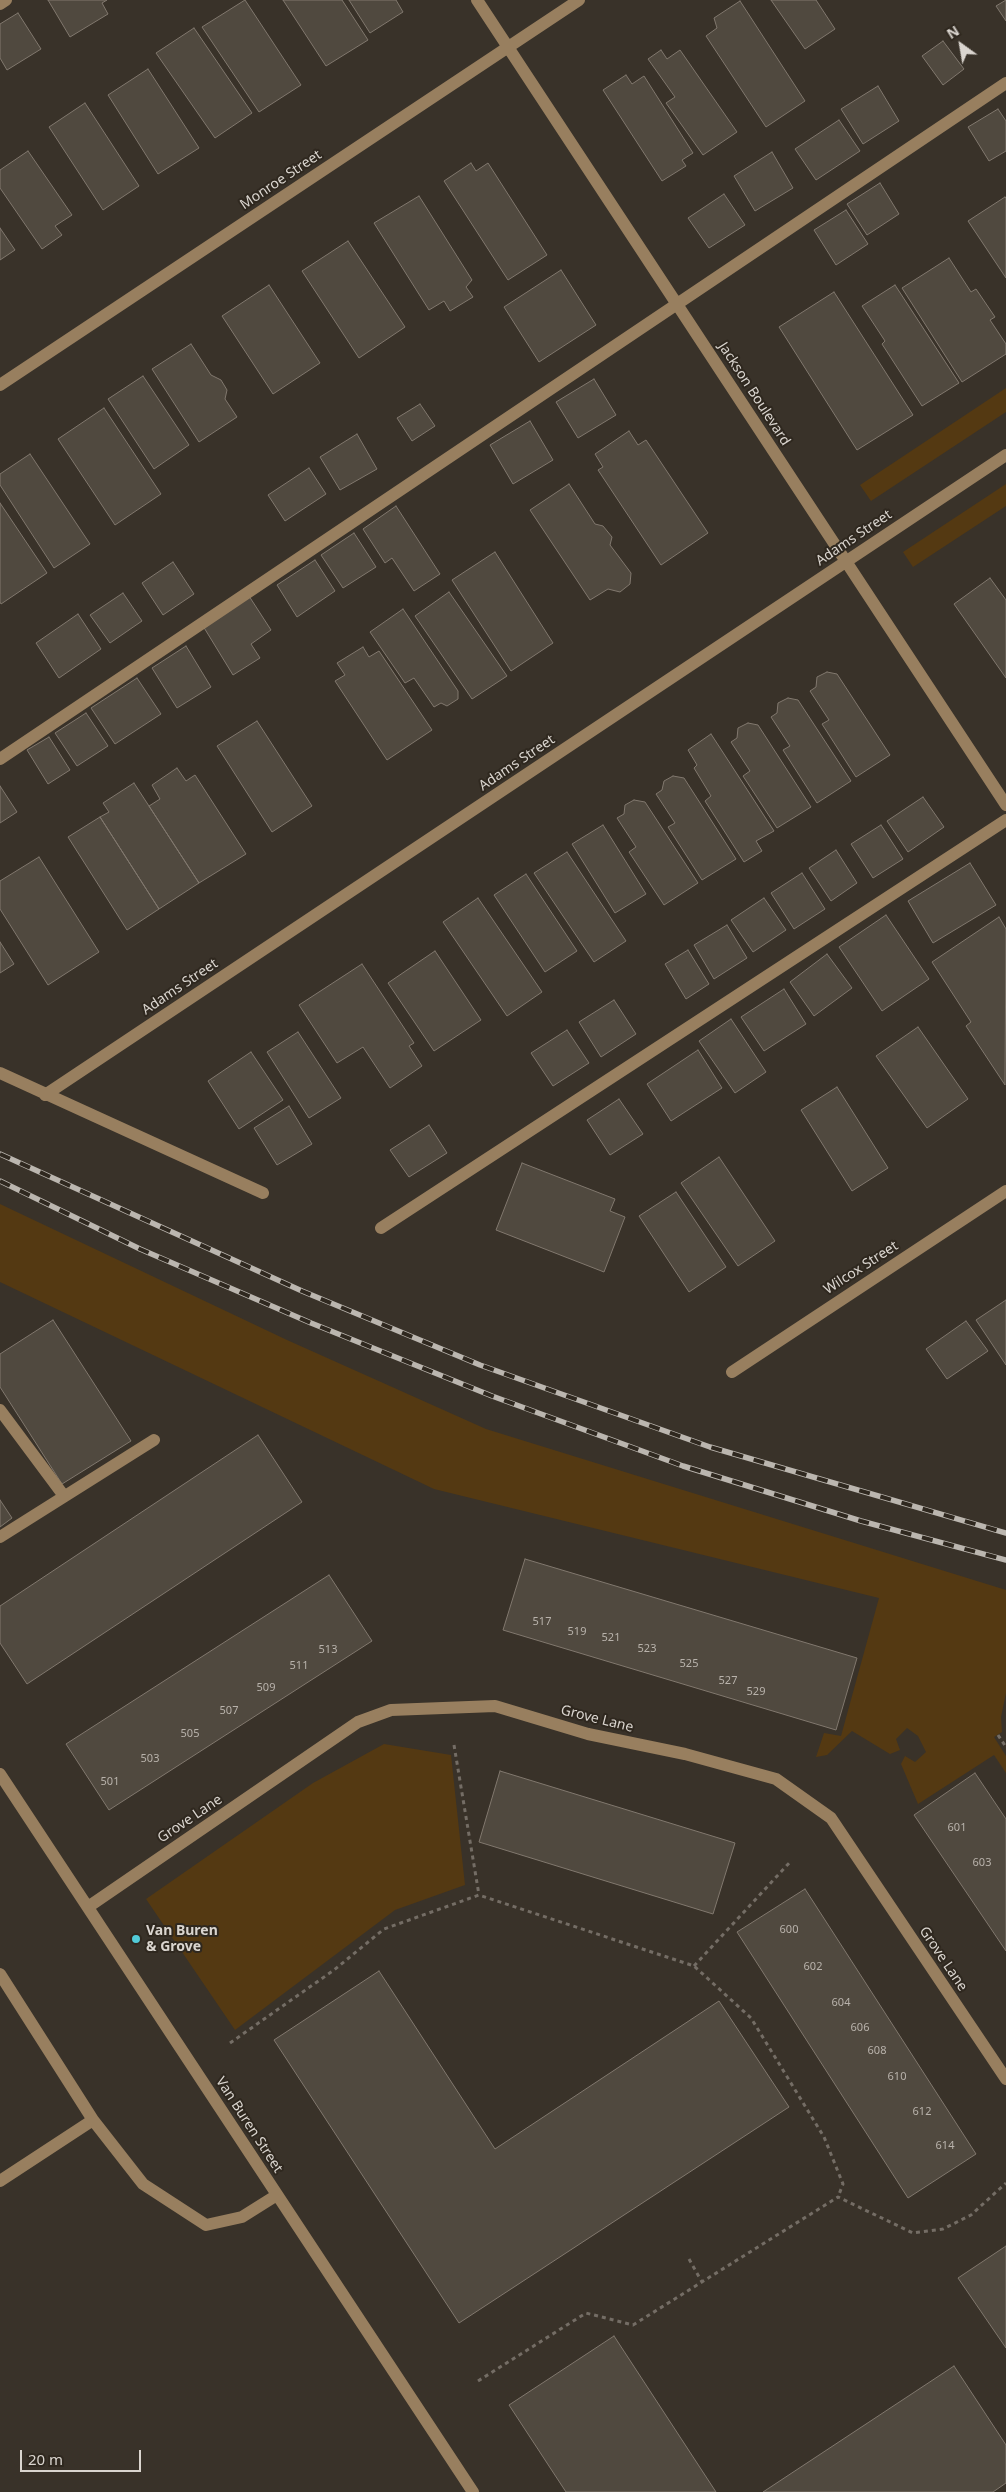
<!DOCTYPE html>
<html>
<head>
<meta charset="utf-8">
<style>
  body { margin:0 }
  #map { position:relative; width:1006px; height:2492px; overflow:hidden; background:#393229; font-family:"Noto Sans",sans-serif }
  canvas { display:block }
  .north { position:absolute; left:936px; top:20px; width:50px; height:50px; -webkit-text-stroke:4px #2f281f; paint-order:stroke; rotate:328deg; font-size:14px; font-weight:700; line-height:20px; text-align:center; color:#dad5cf }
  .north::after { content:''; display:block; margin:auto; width:18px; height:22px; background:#dad5cf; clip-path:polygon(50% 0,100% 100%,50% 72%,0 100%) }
  .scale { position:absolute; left:20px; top:2450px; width:121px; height:22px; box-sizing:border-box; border:2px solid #dad5cf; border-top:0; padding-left:6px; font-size:15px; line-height:18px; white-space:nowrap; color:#dad5cf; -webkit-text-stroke:4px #2f281f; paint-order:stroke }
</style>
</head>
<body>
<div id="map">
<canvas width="1006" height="2492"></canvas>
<div class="north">N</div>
<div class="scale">20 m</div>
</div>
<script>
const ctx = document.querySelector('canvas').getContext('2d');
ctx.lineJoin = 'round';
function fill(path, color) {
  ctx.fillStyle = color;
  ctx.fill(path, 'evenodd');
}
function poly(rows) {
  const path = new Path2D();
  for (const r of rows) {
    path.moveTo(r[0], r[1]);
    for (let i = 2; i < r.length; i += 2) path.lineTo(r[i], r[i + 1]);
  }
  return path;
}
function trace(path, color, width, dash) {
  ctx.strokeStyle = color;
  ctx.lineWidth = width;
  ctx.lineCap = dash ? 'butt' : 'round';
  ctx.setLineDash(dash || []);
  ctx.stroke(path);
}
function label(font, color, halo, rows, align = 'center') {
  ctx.font = font + ' "Noto Sans",sans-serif';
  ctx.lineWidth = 4;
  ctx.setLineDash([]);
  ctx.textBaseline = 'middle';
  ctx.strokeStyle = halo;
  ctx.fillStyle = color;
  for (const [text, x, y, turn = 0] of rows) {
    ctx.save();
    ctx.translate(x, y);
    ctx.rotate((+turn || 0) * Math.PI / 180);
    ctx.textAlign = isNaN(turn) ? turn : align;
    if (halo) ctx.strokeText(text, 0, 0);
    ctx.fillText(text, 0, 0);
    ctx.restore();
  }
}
const green = poly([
  [1006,388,1006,412,871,501,860,485],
  [1006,484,1006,506,913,567,903,552],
  [0,1204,287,1340,486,1429,1006,1590,1006,1693,1001,1717,1002,1732,994,1737,1006,1756,1006,1773,994,1755,918,1804,901,1764,905,1756,915,1762,926,1752,918,1736,907,1728,896,1739,900,1750,890,1754,852,1731,827,1755,816,1757,824,1733,841,1736,879,1598,434,1489,0,1282],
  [384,1744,451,1755,465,1885,395,1910,235,2030,146,1899,313,1783]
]);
const building = poly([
  [48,0,107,0,102,3,108,14,70,37,48,0],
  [245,0,301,85,259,112,202,27,245,0],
  [283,0,342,0,368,40,326,66,283,0],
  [349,0,396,0,403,12,370,33,349,0],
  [771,0,816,0,835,29,805,49,771,0],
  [1006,0,1006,21,996,6,1006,0],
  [740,1,805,101,766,127,706,36,717,28,714,18,740,1],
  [18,13,41,49,7,70,0,58,0,24,18,13],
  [194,28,252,113,215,138,156,53,194,28],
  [943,41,964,69,943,85,922,56,943,41],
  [661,50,667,59,680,50,737,132,703,155,666,103,675,97,648,59,661,50],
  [148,69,199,148,158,174,108,95,148,69],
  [626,75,632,84,644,76,693,153,682,160,686,166,662,181,603,90,626,75],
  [878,86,899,121,863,144,841,109,878,86],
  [85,103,139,186,103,210,49,127,85,103],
  [998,109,1006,121,1006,151,989,161,968,127,998,109],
  [839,120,860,151,816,180,795,149,839,120],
  [28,151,72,215,55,226,62,235,42,249,0,188,0,170,28,151],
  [772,152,793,188,755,211,734,176,772,152],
  [471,163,476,171,488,163,547,255,508,280,444,181,471,163],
  [880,183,899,214,867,235,847,204,880,183],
  [724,194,745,225,709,248,688,218,724,194],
  [419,196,472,280,466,287,473,297,450,311,444,301,429,310,374,223,419,196],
  [1005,197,1006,198,1006,278,968,221,1005,197],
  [846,210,868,244,836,265,814,230,846,210],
  [0,228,15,250,0,260,0,228],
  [348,241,405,327,359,358,302,271,348,241],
  [949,258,971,292,976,289,995,317,990,320,1006,344,1006,354,962,382,902,288,949,258],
  [561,270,596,325,539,362,504,307,561,270],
  [269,285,320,363,273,394,222,316,269,285],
  [895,285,959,383,922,406,882,344,885,341,862,306,895,285],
  [834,292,913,415,857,450,779,327,834,292],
  [191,344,211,375,221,380,227,390,225,399,237,417,199,442,152,369,191,344],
  [143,376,189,445,154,469,108,399,143,376],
  [594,379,616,415,578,438,556,402,594,379],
  [420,404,435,426,412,441,397,418,420,404],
  [104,408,161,494,115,525,58,439,104,408],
  [530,421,553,460,513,484,490,445,530,421],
  [629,431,638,445,646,440,708,533,661,565,598,470,603,467,595,454,629,431],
  [357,434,377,469,340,490,320,457,357,434],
  [30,454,90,544,54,568,0,485,0,474,30,454],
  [309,468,326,494,285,521,268,495,309,468],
  [569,484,595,524,603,526,612,537,610,545,631,573,630,584,620,592,608,589,590,600,530,510,569,484],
  [0,503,47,573,1,604,0,602,0,503],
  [396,506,440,574,414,591,392,558,385,563,363,529,396,506],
  [354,533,376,567,343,588,321,555,354,533],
  [495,552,553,643,511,671,452,580,495,552],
  [315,560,335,591,297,617,277,585,315,560],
  [173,562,194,594,163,615,142,583,173,562],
  [990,578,1006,600,1006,678,954,604,990,578],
  [449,592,507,676,472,699,415,616,449,592],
  [123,593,142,621,110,643,90,615,123,593],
  [249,596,271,630,251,644,260,658,233,675,203,626,249,596],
  [403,609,458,691,458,699,447,706,441,703,434,707,414,678,405,683,370,632,403,609],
  [78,614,101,649,59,678,36,643,78,614],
  [186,646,211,687,177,708,152,668,186,646],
  [363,647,369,657,379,651,432,730,387,760,335,681,345,675,337,663,363,647],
  [827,672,837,674,890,755,856,777,822,724,829,720,810,691,816,687,817,677,827,672],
  [137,678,161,714,115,744,91,708,137,678],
  [788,698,798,700,851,781,817,803,783,750,790,746,771,717,777,713,778,703,788,698],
  [86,713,108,746,77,766,55,733,86,713],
  [257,721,312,806,272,832,217,746,257,721],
  [748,723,758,725,811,807,777,828,743,776,750,771,731,742,737,738,738,728,748,723],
  [711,734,774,831,756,841,762,851,744,862,705,801,711,796,694,768,697,765,688,750,711,734],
  [49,737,70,770,48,784,27,750,49,737],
  [177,768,186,781,195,775,246,854,199,883,149,806,160,799,152,785,177,768],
  [673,776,684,778,736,859,702,880,668,827,675,823,656,794,662,790,664,781,673,776],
  [134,783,199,883,159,909,100,817,109,812,103,803,134,783],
  [0,786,17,812,0,823,0,786],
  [923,797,944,827,908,852,887,821,923,797],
  [634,800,645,802,698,883,664,905,629,852,636,847,617,818,624,814,625,805,634,800],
  [100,817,159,909,127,930,68,837,100,817],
  [603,825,646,894,615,913,572,844,603,825],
  [881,825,903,859,873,878,851,844,881,825],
  [836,850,857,883,831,901,809,868,836,850],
  [567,852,626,941,594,962,534,873,567,852],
  [39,857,99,952,48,985,0,909,0,881,39,857],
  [970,863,996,905,933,943,908,901,970,863],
  [802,873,825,909,794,929,771,893,802,873],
  [526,874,577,951,545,972,494,895,526,874],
  [478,898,542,992,507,1016,443,922,478,898],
  [764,898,786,930,753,952,731,920,764,898],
  [886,915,929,979,882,1011,839,947,886,915],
  [999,917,1006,929,1005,1085,966,1026,971,1022,932,962,999,917],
  [727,925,747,958,714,979,694,945,727,925],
  [0,942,14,964,0,973,0,942],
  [688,950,709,984,686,999,665,964,688,950],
  [435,951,481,1020,434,1051,388,983,435,951],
  [827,954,852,988,814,1016,790,982,827,954],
  [362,964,414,1043,409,1046,422,1066,390,1088,363,1047,337,1063,299,1005,362,964],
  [784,989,806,1024,764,1051,741,1017,784,989],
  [614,1000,636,1034,601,1057,579,1022,614,1000],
  [731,1019,766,1072,735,1093,699,1041,731,1019],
  [918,1027,968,1099,927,1128,876,1056,918,1027],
  [567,1030,589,1063,553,1086,531,1053,567,1030],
  [298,1032,341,1098,309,1118,267,1052,298,1032],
  [698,1050,722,1088,671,1121,647,1084,698,1050],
  [251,1052,283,1100,239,1129,208,1081,251,1052],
  [837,1087,888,1168,852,1191,801,1110,837,1087],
  [619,1099,643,1134,610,1155,587,1120,619,1099],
  [289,1106,312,1144,277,1165,254,1128,289,1106],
  [429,1125,447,1153,409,1177,390,1150,429,1125],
  [719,1157,775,1241,738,1266,681,1183,719,1157],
  [522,1163,615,1199,610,1211,625,1217,604,1272,496,1230,522,1163],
  [676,1192,726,1267,689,1292,639,1216,676,1192],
  [1006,1300,1006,1365,976,1320,1006,1300],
  [53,1320,131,1441,62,1484,0,1387,0,1354,53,1320],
  [966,1321,988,1351,947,1379,926,1349,966,1321],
  [258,1435,302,1502,27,1684,0,1643,0,1606,258,1435],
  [0,1500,12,1518,0,1527,0,1500],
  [525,1559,857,1658,836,1730,503,1630,525,1559],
  [329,1575,372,1641,109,1810,66,1744,329,1575],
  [500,1771,735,1843,713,1914,479,1842,500,1771],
  [975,1773,1006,1819,1006,1951,914,1815,975,1773],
  [805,1889,976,2154,908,2198,737,1932,805,1889],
  [379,1971,495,2149,719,2001,789,2107,459,2323,274,2040,379,1971],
  [1006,2246,1006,2348,958,2278,1006,2246],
  [614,2336,716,2492,566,2492,509,2405,614,2336],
  [954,2366,1006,2445,1006,2483,993,2492,763,2492,954,2366]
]);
const path = poly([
  [998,1735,1006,1747],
  [454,1745,479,1895],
  [694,1966,791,1861],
  [230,2043,334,1970,384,1929,479,1895,694,1966,751,2018,824,2137,843,2184,838,2197],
  [689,2259,702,2282],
  [478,2381,586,2313,633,2325,838,2197,913,2233,943,2229,971,2215,1006,2183]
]);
const minor = poly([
  [477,0,1006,805],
  [0,4,6,0],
  [0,385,579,0],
  [0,759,1006,83],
  [0,1073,263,1193],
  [45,1095,1006,455],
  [381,1228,1006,820],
  [732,1372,1006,1191],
  [0,1410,64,1496],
  [0,1537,154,1440],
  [0,1774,473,2492],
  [88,1907,358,1722,391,1710,495,1706,588,1734,685,1754,776,1779,831,1818,1006,2079],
  [0,1974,93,2120],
  [0,2181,93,2120,143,2184,206,2225,242,2217,277,2195]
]);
const rail = poly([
  [0,1154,302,1291,480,1365,710,1447,1006,1533],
  [0,1181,140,1249,311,1323,492,1396,683,1466,861,1521,1006,1560]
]);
const markers = [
  [136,1939,5,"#52cbd8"]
];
const numberNames = [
  ["517",542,1622],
  ["519",577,1632],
  ["521",611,1638],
  ["523",647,1649],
  ["513",328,1650],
  ["525",689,1664],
  ["511",299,1666],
  ["527",728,1681],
  ["509",266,1688],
  ["529",756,1692],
  ["507",229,1711],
  ["505",190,1734],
  ["503",150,1759],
  ["501",110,1782],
  ["601",957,1828],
  ["603",982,1863],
  ["600",789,1930],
  ["602",813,1967],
  ["604",841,2003],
  ["606",860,2028],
  ["608",877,2051],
  ["610",897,2077],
  ["612",922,2112],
  ["614",945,2146]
];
const streetNames = [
  ["Monroe Street",281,180,-34],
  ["Jackson Boulevard",754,394,57],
  ["Adams Street",854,538,-34],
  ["Adams Street",517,763,-34],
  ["Adams Street",180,987,-34],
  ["Wilcox Street",861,1268,-33],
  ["Grove Lane",597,1719,14],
  ["Grove Lane",190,1819,-34],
  ["Grove Lane",943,1959,56],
  ["Van Buren Street",249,2125,57]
];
const poiNames = [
  ["Van Buren",146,1931],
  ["& Grove",146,1947]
];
fill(green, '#543912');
fill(building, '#50493f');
trace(building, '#81786e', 1);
trace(path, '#746d65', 3, [4, 4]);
trace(minor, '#987f5f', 12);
trace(rail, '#bbb6af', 5.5);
trace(rail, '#2f281f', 4, [11]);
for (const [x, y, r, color] of markers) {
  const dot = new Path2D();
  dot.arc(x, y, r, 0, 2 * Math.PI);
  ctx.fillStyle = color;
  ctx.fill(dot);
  trace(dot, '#2f281f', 2);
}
label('11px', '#b8b2ab', null, numberNames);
label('14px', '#dad5cf', '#2f281f', streetNames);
label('bold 14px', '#dad5cf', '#2f281f', poiNames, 'left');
</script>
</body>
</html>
